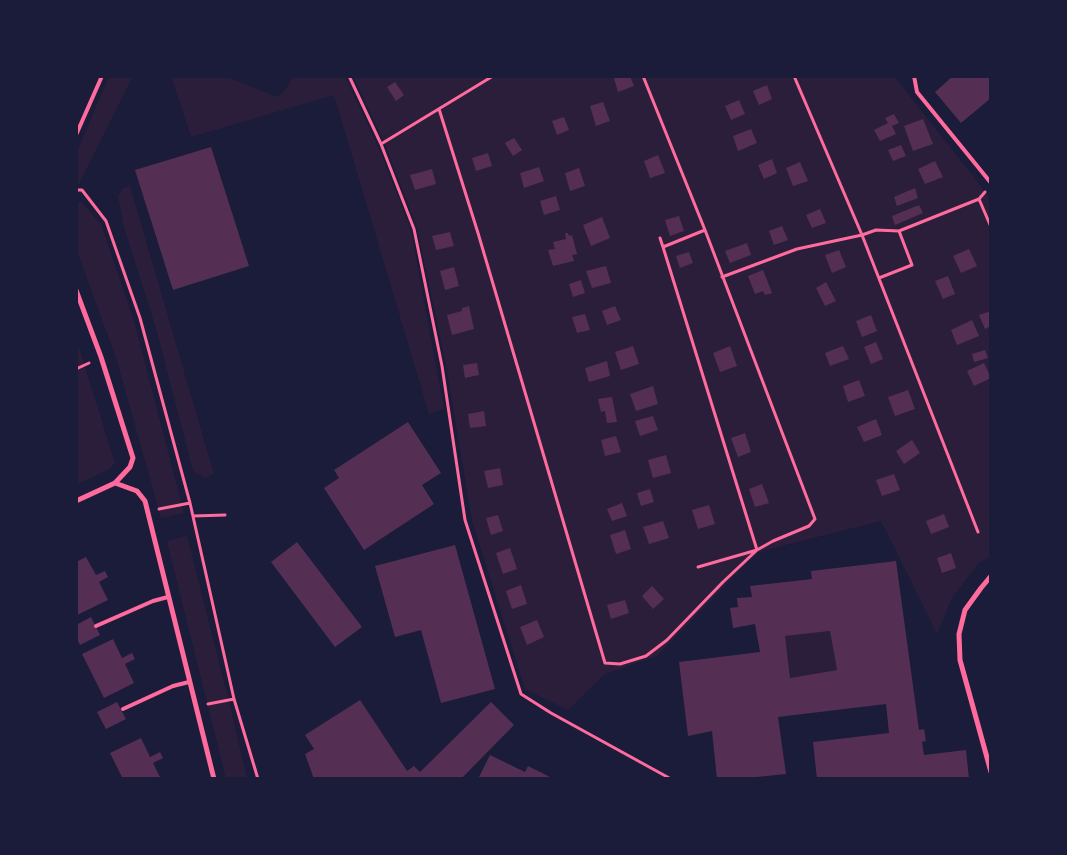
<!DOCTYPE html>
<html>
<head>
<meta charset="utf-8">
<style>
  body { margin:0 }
  #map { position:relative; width:1067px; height:855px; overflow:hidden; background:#1b1b3a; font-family:Georgia,serif }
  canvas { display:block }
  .frame { position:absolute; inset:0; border:78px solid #1b1b3a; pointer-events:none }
</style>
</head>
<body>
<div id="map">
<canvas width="1067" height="855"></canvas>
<div class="frame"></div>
</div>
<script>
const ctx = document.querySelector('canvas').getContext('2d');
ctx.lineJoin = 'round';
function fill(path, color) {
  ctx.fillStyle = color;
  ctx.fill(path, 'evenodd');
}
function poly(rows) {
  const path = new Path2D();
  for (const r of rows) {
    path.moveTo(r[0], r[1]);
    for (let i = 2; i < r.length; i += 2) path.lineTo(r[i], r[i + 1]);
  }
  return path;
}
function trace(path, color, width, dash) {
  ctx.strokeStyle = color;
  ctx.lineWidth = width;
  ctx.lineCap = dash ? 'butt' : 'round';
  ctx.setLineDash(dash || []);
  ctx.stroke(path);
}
const green = poly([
  [109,76,133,76,79,184,76,183,76,154],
  [171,76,225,76,277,97,286,89,294,76,345,76,378,146,411,230,444,409,429,414,334,95,191,137],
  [353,76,894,76,991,199,991,556,979,563,952,598,937,634,881,521,758,552,657,656,605,674,568,710,525,689,472,521,446,365,417,228,385,144],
  [130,186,214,474,205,478,193,471,157,332,124,227,118,196,122,189],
  [76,202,81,202,101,224,134,321,184,513,161,518,117,361,76,248],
  [76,338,115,463,110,469,76,485],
  [187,536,231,710,247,779,226,779,167,541],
  [830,631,837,670,790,678,785,636]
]);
const building = poly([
  [619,76,630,76,634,86,618,92,614,78],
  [953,76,991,76,991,98,961,123,935,92],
  [395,82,404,95,396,101,387,87],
  [767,85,772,99,759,105,753,91],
  [739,100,745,114,731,120,725,106],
  [603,102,610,121,596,126,590,106],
  [894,114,899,123,892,126,896,134,880,141,874,130,888,123,885,118],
  [564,117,569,130,557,135,552,121],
  [923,119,933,144,913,151,904,126],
  [751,129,757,143,738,151,733,136],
  [514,138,522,150,513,156,505,143],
  [901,145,906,156,893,161,888,150],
  [211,147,249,266,173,290,135,170],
  [488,153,492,166,476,171,472,158],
  [658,155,665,173,650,178,644,161],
  [772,159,777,173,764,179,758,165],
  [935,161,943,177,925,184,918,169],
  [800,162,808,181,793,186,786,168],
  [539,167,544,181,524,188,520,173],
  [579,168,585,186,570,191,565,173],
  [432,169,436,184,415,190,410,175],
  [915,188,918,198,897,206,894,197],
  [556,196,560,210,544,215,540,201],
  [919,205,923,213,895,225,892,216],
  [820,209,826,223,812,228,806,215],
  [679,216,684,231,670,236,665,220],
  [602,217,610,238,591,246,583,225],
  [782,226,788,240,774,245,769,231],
  [450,232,454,246,436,250,432,236],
  [565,233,568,233,569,236,572,235,577,254,572,255,574,261,553,266,548,250,555,249,553,242,566,239],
  [747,243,751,255,730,263,725,251],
  [969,249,977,266,961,273,953,256],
  [839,250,846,267,832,273,825,255],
  [689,252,693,263,680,268,676,256],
  [606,266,611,283,592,288,586,271],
  [454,267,459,286,445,290,440,271],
  [763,270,772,293,765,295,763,291,755,294,748,276],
  [948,276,955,294,943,299,935,281],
  [581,280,585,293,573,297,569,284],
  [826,282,836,301,825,306,816,288],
  [469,306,474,329,452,335,447,315,462,311,462,308],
  [615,306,621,320,607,325,602,311],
  [991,311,991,326,985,329,979,315],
  [585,314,590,330,577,333,572,317],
  [871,315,877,331,862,337,856,321],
  [972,320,979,336,957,345,951,330],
  [876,342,883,359,871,364,864,347],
  [633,346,639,364,621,370,615,352],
  [730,346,737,366,720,372,713,353],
  [843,346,849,359,830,366,825,353],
  [985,350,988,358,974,362,972,354],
  [607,361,610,376,589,382,585,368],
  [477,363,479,375,465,378,463,365],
  [984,363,991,378,974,386,967,371],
  [859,380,865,396,848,402,843,386],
  [653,386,658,404,636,411,630,394],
  [908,390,915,409,895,416,888,397],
  [612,397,617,422,607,423,605,411,601,412,598,399],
  [484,411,486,426,470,428,468,414],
  [653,416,658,430,640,436,635,421],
  [876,419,882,435,864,442,857,427],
  [408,422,441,473,422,485,434,504,364,550,324,488,339,478,334,470],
  [745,433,751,452,738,457,731,438],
  [616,436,621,452,605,456,601,440],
  [912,440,920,453,904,464,896,451],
  [666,455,671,473,653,478,648,460],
  [500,468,503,485,488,488,484,471],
  [894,474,900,490,882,496,876,480],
  [762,484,769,503,755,507,749,489],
  [650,489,654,502,641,506,637,493],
  [622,503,627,516,612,521,607,509],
  [709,505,715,524,698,529,692,510],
  [944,514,949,527,931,534,926,521],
  [498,515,503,531,491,535,486,518],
  [663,521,669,538,649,544,643,527],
  [625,530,631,549,616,554,610,535],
  [297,542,362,627,335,647,271,562],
  [455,545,495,689,441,703,421,630,395,637,375,566],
  [510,548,517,569,503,574,496,553],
  [951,553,956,568,942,573,937,558],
  [86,557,96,575,105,571,108,577,99,582,108,600,77,615,76,562],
  [896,561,919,730,924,729,926,741,922,742,924,755,966,750,969,779,817,779,813,742,889,733,886,704,778,717,786,774,737,779,717,779,712,731,688,736,679,662,760,652,755,624,733,628,730,608,738,607,737,598,752,597,750,586,812,579,811,571],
  [830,631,837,670,790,678,785,636],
  [521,585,527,604,512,609,506,591],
  [652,586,664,599,653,609,642,596],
  [625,600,629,613,611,619,607,605],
  [91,617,100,635,80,645,76,636,76,625],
  [537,620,544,637,527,645,520,627],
  [113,639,122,658,132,653,135,659,125,664,134,683,104,698,82,654],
  [360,700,407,771,414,766,420,772,491,702,514,725,461,779,314,779,305,754,314,749,305,735],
  [117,702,126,719,106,729,97,712],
  [141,738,150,757,160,752,163,758,153,763,161,779,123,779,110,753],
  [490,755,525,772,528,766,554,779,478,779]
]);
const path = poly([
  [349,76,381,144,414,229,442,366,465,520,521,694,551,713,671,779],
  [794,76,862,235,978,532],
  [439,109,478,233,605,663,620,664,646,656,667,640,723,582,757,550,773,541,809,526,815,519,705,230,643,76],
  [381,144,493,76],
  [76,190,82,190,106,221,140,318,190,503,234,699,258,779],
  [979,199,991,227],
  [660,238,663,247],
  [722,277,797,249,862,235,876,230,899,231,979,199,985,192],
  [879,278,912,265,899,231],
  [76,369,89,363],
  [159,509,190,503],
  [193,516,225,515],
  [698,567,757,550,663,247,705,230],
  [208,704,234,699]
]);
const service = poly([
  [914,76,917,92,991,183],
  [76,135,102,76],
  [96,626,153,601,168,597],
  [123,709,173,686,189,682]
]);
const minor = poly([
  [76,290,101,357,133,458,130,467,115,483,76,501],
  [115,483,137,491,145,501,214,779],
  [991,576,981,588,965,610,959,634,960,660,991,772]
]);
fill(green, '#2a1e3b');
fill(building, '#542f53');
trace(path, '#ff6b9d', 3);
trace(service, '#ff6b9d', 4);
trace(minor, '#ff6b9d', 5);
</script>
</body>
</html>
